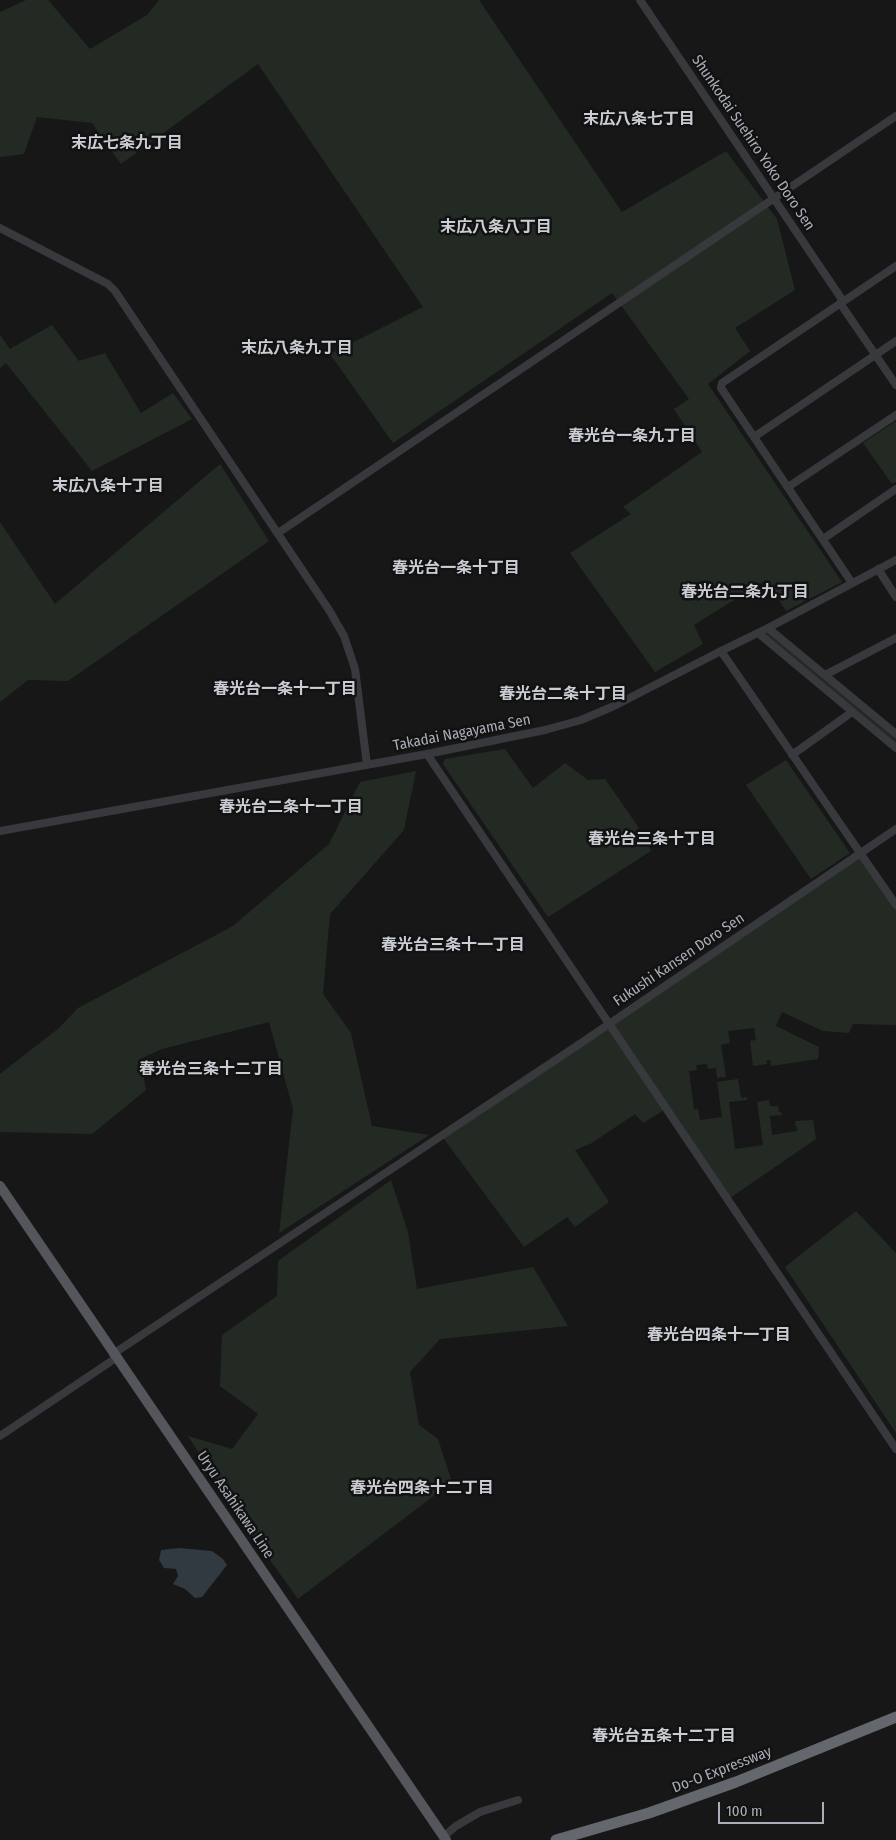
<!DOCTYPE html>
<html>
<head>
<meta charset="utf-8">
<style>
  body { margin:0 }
  #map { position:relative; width:896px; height:1840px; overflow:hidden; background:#171718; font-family:"Fira Sans Condensed",sans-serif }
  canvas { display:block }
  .scale { position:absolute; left:718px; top:1802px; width:106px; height:22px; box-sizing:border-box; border:2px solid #aaaeb7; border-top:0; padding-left:6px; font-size:15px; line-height:18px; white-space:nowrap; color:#aaaeb7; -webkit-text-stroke:4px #121213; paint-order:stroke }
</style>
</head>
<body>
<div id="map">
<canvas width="896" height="1840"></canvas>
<div class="scale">100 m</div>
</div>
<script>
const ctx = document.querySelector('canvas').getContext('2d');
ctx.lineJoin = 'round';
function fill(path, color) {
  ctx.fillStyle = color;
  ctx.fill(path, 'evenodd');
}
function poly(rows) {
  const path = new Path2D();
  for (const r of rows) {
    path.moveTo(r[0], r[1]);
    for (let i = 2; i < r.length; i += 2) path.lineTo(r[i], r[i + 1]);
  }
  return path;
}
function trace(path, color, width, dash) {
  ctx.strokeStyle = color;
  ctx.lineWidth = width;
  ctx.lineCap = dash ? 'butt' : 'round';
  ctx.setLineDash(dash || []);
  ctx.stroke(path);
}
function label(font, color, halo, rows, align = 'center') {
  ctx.font = font + ' "Fira Sans Condensed","Noto Sans JP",sans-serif';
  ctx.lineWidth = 5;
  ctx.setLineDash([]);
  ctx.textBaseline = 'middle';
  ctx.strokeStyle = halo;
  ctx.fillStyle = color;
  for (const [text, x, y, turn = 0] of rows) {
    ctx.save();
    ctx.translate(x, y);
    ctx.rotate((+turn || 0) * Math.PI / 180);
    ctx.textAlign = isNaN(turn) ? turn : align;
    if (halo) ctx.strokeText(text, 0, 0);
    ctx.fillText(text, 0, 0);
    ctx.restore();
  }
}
const green = poly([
  [26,0,48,0,90,49,147,15,159,0,479,0,622,212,726,151,777,219,795,290,735,328,750,351,708,384,842,582,786,611,766,580,694,625,703,644,655,672,570,553,631,514,623,507,702,452,674,409,689,399,612,293,393,443,330,354,423,307,258,64,121,164,92,123,37,117,24,154,0,157,0,12],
  [52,325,79,361,105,353,141,413,173,393,192,419,92,471,6,363,0,368,0,335,10,349],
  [896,421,896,482,892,484,863,443],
  [220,464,269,541,68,681,28,680,0,702,0,522,55,604],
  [767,633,770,633,896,738,896,748,763,636],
  [505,749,533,788,565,763,588,780,605,779,637,825,651,851,548,917,443,764,445,759],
  [786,760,850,853,811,879,746,785],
  [416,771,404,830,330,914,323,994,351,1033,372,1126,429,1135,279,1233,293,1109,269,1022,162,1049,140,1059,146,1090,92,1134,0,1132,0,1074,59,1028,78,1008,233,926,329,844,360,782],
  [860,853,896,906,896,1025,853,1024,849,1033,823,1031,782,1012,776,1026,819,1047,818,1059,771,1066,770,1060,766,1061,767,1064,753,1066,750,1041,756,1040,754,1028,728,1031,730,1043,721,1045,726,1077,717,1078,716,1068,708,1069,707,1064,696,1065,697,1070,689,1071,694,1109,698,1109,700,1120,722,1117,717,1082,738,1079,741,1098,747,1097,747,1100,729,1102,735,1149,763,1145,757,1102,769,1100,770,1106,778,1106,779,1112,781,1112,782,1115,770,1116,772,1135,797,1131,795,1121,813,1120,816,1139,727,1200,666,1109,643,1123,635,1114,592,1143,575,1150,609,1202,575,1227,567,1217,524,1247,441,1135],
  [391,1180,408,1232,417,1289,533,1267,568,1326,440,1339,410,1372,419,1425,438,1439,452,1482,298,1599,244,1524,188,1436,232,1449,258,1414,220,1386,222,1335,277,1296,278,1261],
  [856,1211,896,1253,896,1433,785,1267]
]);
const water = poly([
  [179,1548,212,1551,223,1559,227,1565,202,1597,195,1598,185,1589,173,1584,178,1576,176,1569,164,1568,159,1560,161,1550]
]);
const minor = poly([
  [640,0,843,301],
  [0,228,108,284,115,291,329,610,344,636,355,669,367,765],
  [840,303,896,385],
  [754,437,896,341],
  [788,487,896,415],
  [278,533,896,116],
  [823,539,896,489],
  [878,569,896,597],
  [852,583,721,388,722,383,896,266],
  [768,628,896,734],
  [758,633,896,748],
  [721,651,896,905],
  [825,675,896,638],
  [427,754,896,1449],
  [792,755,852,712],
  [0,831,427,754,545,730,581,720,614,706,721,651,768,628,896,560],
  [113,1354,584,1041,896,829],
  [0,1436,116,1358],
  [443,1837,456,1826,480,1812,518,1800]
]);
const major = poly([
  [0,1186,446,1840]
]);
const highway = poly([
  [556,1840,649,1813,736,1782,896,1717]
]);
const streetNames = [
  ["Shunkodai Suehiro Yoko Doro Sen",753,143,56],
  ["Takadai Nagayama Sen",462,733,-11],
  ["Fukushi Kansen Doro Sen",679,960,-34],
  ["Uryu Asahikawa Line",235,1505,56],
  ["Do-O Expressway",722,1770,-21]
];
const neighbourhoodNames = [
  ["末広八条七丁目",639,120],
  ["末広七条九丁目",127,144],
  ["末広八条八丁目",496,228],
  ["末広八条九丁目",297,349],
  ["春光台一条九丁目",632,437],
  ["末広八条十丁目",108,487],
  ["春光台一条十丁目",456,569],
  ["春光台二条九丁目",745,593],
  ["春光台一条十一丁目",285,690],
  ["春光台二条十丁目",563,695],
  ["春光台二条十一丁目",291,808],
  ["春光台三条十丁目",652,840],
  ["春光台三条十一丁目",453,946],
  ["春光台三条十二丁目",211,1070],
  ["春光台四条十一丁目",719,1336],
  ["春光台四条十二丁目",422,1489],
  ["春光台五条十二丁目",664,1737]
];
fill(green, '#232a24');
fill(water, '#313a40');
trace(minor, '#38393d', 8);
trace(major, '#54565c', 10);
trace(highway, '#64676d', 11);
label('15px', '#aaaeb7', '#121213', streetNames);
label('bold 16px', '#cacdd3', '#121213', neighbourhoodNames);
</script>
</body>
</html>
